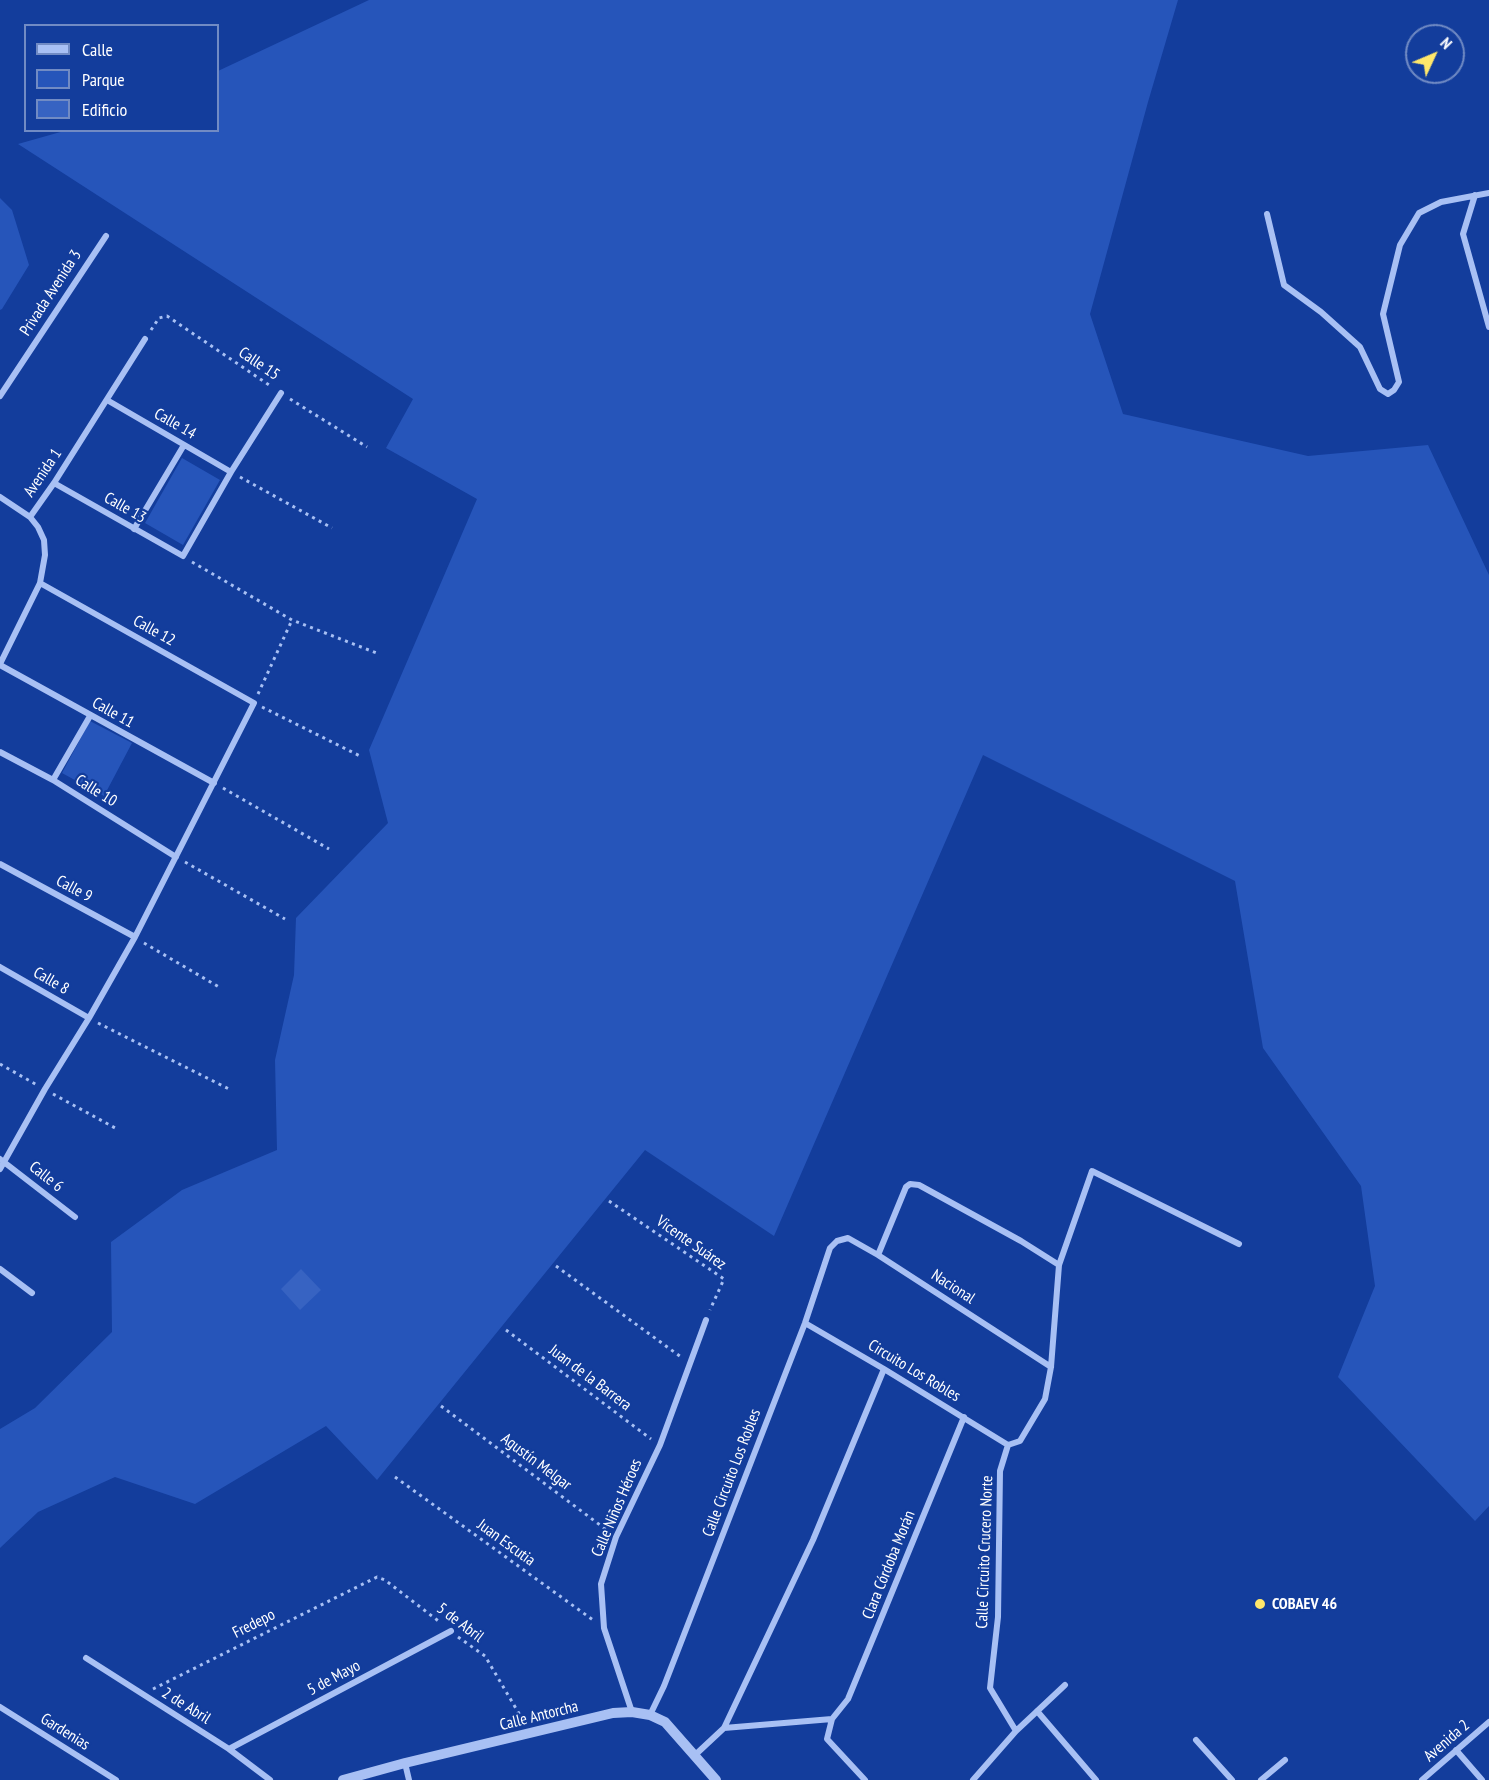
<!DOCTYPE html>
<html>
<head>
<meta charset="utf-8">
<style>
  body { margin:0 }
  #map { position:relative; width:1489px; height:1780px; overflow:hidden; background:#133d9c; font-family:"PT Sans Narrow",sans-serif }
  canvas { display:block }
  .legend { position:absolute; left:24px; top:24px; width:195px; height:108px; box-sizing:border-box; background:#133d9c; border:2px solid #718bc4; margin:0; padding:8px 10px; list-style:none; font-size:18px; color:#fff }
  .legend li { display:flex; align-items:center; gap:12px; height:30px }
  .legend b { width:30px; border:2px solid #718bc4 }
  .north { position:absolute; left:1405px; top:24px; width:60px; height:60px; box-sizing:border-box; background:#133d9c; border:2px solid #718bc4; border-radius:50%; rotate:46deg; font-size:16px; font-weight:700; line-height:24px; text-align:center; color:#fff }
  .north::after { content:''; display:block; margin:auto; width:21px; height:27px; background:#ffe76b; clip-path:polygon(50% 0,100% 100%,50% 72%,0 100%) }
</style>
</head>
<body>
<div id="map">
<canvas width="1489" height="1780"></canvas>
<ul class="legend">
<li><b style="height:8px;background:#a8c0f4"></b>Calle</li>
<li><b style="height:16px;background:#2655ba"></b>Parque</li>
<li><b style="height:16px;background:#3763c2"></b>Edificio</li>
</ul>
<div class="north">N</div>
</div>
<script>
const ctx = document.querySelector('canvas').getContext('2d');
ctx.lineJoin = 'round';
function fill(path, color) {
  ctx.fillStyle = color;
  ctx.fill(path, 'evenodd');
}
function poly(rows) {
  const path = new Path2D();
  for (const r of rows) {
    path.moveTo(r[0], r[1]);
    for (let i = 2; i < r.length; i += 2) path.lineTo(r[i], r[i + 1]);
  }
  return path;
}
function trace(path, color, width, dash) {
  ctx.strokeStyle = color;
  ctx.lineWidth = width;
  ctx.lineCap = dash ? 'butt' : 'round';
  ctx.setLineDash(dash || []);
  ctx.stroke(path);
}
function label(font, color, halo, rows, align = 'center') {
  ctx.font = font + ' "PT Sans Narrow",sans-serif';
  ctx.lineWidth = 4.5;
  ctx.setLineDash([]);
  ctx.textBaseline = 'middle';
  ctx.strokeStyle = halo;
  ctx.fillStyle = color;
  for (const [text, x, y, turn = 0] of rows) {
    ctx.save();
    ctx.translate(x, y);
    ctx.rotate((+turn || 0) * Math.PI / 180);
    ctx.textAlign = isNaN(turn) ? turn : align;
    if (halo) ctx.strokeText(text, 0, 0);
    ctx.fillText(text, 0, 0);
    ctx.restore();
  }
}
const green = poly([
  [369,0,1178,0,1148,102,1090,314,1123,414,1308,456,1428,445,1489,575,1489,1506,1475,1521,1338,1377,1375,1286,1361,1186,1263,1048,1235,881,983,755,774,1236,645,1150,377,1480,326,1426,195,1504,115,1477,38,1512,0,1548,0,1429,35,1408,112,1332,111,1242,182,1190,277,1150,275,1060,294,975,296,918,388,823,369,750,477,499,386,448,413,399,18,144,64,131,218,130,218,71],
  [0,198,12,210,29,265,2,309,0,310],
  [182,458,220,480,183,545,145,523],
  [90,721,132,743,104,796,62,773]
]);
const building = poly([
  [301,1269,321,1290,300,1310,281,1289]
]);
const path = poly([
  [151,330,159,318,167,316,272,387],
  [290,399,367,447],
  [240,477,332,528],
  [192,562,292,620,379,654],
  [258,694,292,620],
  [262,707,362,757],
  [223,788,329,849],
  [185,862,285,919],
  [144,943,219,987],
  [98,1023,229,1089],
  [0,1064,37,1085],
  [53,1094,117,1129],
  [609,1201,724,1279,710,1310],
  [556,1266,681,1357],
  [506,1330,651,1439],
  [441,1406,608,1531],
  [395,1477,593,1620],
  [458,1637,485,1656,524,1722],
  [153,1689,377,1577,385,1580,441,1623]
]);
const minor = poly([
  [1475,195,1463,234,1489,327],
  [1267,214,1284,285,1321,312,1360,347,1380,389,1388,394,1394,390,1399,382,1383,314,1400,245,1419,213,1441,202,1489,193],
  [0,396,106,236],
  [107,400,231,472],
  [54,483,183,556,231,472,281,393],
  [0,497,30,517,38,527,44,540,45,555,40,583,0,664],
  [30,517,54,483,145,339],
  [134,529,184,445],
  [0,665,214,783],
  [0,752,53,780,176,857],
  [53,780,90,716],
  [0,864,135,937],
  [0,967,89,1018],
  [0,1159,75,1217],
  [0,1169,45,1089,89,1018,135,937,254,703,40,583],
  [878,1255,906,1187,910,1184,919,1185,1021,1241,1059,1265],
  [0,1269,32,1293],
  [805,1323,884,1369,1008,1445],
  [86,1658,229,1749,270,1780],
  [0,1707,116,1780],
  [1037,1711,1096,1780],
  [632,1712,604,1628,601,1584,616,1537,660,1445,706,1320],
  [650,1715,664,1686,805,1323,830,1248,837,1241,848,1238,878,1255,1051,1367],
  [724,1728,832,1719],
  [1016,1731,990,1688,998,1617,1000,1471,1008,1445,1020,1441,1045,1399,1051,1367,1059,1265,1092,1171,1239,1244],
  [1196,1740,1232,1780],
  [229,1749,451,1631],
  [1456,1750,1482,1780],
  [694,1756,724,1728,813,1540,884,1369],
  [405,1763,409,1780],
  [865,1780,827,1739,832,1719,848,1699,964,1417],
  [973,1780,1016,1731,1065,1685],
  [1261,1780,1285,1760],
  [1422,1780,1489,1722]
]);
const tertiary = poly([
  [343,1780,405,1763,613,1713,632,1712,650,1715,665,1722,716,1780]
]);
const markers = [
  [1260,1604,6,"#ffe76b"]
];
const streetNames = [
  ["Privada Avenida 3",51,293,-57],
  ["Calle 15",259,364,34],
  ["Calle 14",175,424,30],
  ["Avenida 1",43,473,-56],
  ["Calle 13",125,508,30],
  ["Calle 12",154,631,29],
  ["Calle 11",113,713,29],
  ["Calle 10",96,791,32],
  ["Calle 9",74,889,28],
  ["Calle 8",51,981,30],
  ["Calle 6",46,1177,38],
  ["Vicente Suárez",691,1243,35],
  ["Nacional",953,1287,33],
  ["Circuito Los Robles",914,1371,31],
  ["Juan de la Barrera",590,1378,37],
  ["Agustín Melgar",536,1462,37],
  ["Calle Circuito Los Robles",732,1473,-69],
  ["Calle Niños Héroes",617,1508,-67],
  ["Juan Escutia",506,1543,36],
  ["Calle Circuito Crucero Norte",985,1552,-88],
  ["Clara Córdoba Morán",889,1565,-68],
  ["5 de Abril",460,1623,37],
  ["Fredepo",254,1624,-27],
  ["5 de Mayo",334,1678,-28],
  ["2 de Abril",186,1706,32],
  ["Calle Antorcha",539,1716,-14],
  ["Gardenias",65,1732,32],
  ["Avenida 2",1447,1741,-41]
];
const poiNames = [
  ["COBAEV 46",1272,1604]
];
fill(green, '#2655ba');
fill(building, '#3763c2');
trace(path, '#a8c0f4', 3, [3, 4.5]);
trace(minor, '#a8c0f4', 6);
trace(tertiary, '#a8c0f4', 10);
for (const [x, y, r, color] of markers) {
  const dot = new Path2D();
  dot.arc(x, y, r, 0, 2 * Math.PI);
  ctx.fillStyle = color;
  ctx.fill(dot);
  trace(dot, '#133d9c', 2);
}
label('16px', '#fff', '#133d9c', streetNames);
label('bold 16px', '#fff', '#133d9c', poiNames, 'left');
</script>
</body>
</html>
